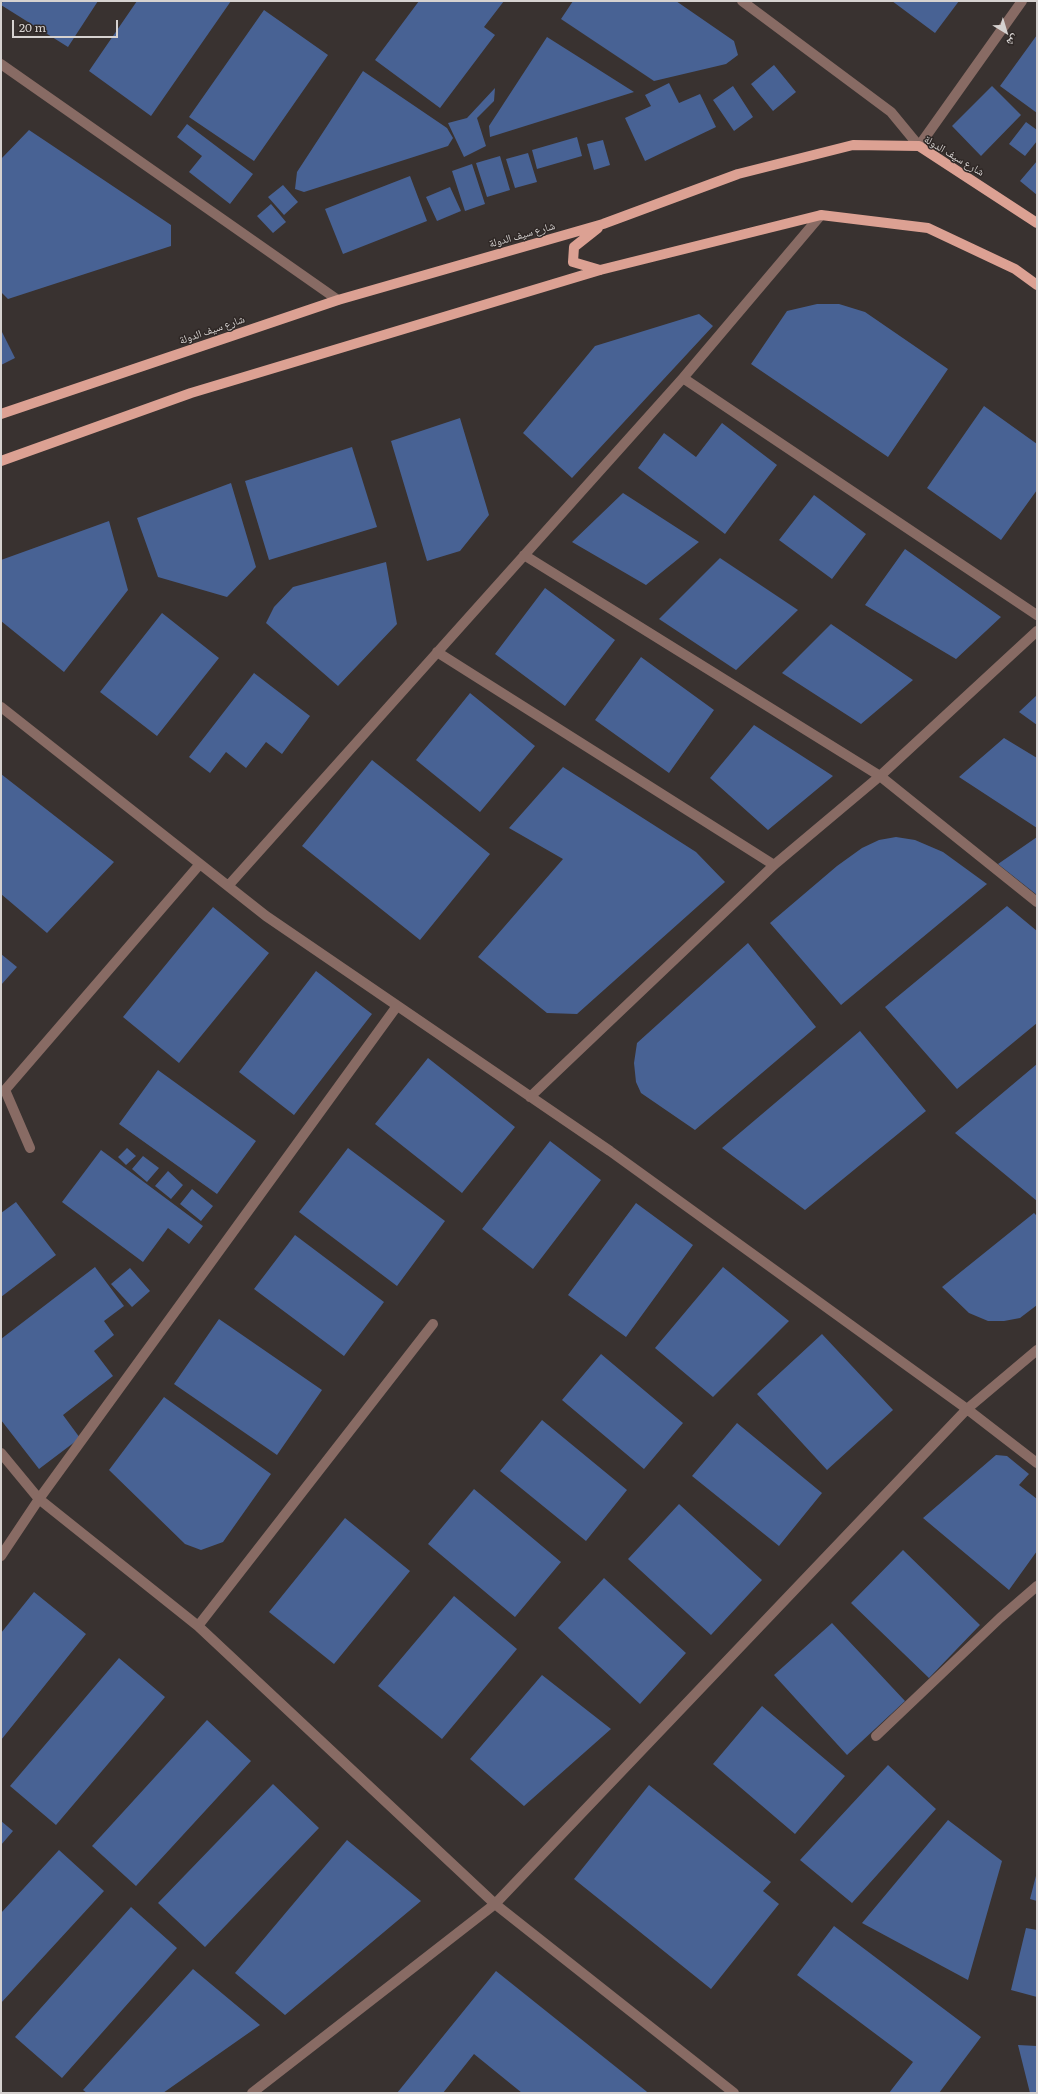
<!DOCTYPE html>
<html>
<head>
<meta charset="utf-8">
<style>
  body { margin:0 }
  #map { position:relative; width:1038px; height:2094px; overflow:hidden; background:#393230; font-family:Literata,"Noto Naskh Arabic",serif }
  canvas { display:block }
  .frame { position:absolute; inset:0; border:2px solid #d6d2d0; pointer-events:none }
  .north { position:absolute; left:986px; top:12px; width:40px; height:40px; -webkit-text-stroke:3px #2f2826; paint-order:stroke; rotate:142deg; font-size:11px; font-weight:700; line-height:16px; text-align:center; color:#d6d2d0 }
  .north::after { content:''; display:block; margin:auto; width:14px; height:18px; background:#d6d2d0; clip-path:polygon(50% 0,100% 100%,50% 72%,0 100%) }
  .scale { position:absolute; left:12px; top:20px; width:106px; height:18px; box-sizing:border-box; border:2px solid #d6d2d0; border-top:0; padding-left:5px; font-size:12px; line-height:14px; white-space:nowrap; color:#d6d2d0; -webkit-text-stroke:3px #2f2826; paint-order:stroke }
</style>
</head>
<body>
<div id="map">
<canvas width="1038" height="2094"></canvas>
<div class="frame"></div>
<div class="north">ش</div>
<div class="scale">20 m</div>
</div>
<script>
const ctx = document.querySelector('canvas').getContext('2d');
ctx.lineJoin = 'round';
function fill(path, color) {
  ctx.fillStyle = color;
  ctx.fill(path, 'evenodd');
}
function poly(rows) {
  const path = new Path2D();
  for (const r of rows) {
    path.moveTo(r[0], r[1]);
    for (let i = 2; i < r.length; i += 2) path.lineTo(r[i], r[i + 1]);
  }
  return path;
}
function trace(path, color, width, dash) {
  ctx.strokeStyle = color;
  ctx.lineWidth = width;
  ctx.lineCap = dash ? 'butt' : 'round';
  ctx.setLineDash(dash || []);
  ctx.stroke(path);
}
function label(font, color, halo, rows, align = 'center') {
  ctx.font = font + ' Literata,"Noto Naskh Arabic",serif';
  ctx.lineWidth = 3;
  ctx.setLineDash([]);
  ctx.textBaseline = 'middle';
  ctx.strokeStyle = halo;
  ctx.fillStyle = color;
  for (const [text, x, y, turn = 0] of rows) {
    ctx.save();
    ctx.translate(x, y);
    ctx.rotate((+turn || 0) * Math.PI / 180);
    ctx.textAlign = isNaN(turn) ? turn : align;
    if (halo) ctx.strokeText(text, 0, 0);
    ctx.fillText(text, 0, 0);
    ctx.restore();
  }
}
const building = poly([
  [3,1,98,1,68,47,1,5],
  [137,1,231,1,151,116,89,71],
  [419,1,504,1,484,27,495,35,440,108,375,60],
  [573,1,676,1,734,41,738,55,726,64,654,81,561,19],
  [892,1,959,1,935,33],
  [264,10,328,55,254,161,189,117],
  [1037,35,1037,113,1000,86],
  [547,37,634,92,490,137,489,126],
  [774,65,796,92,773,111,751,84],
  [363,71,447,128,453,138,448,146,304,192,295,189,297,172],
  [669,83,679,103,700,94,716,127,645,161,625,118,651,106,645,95],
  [733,86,753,117,734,131,713,100],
  [992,86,1021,115,981,156,952,126],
  [495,88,494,101,477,118,486,146,464,157,448,123,467,118],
  [1026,122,1037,130,1037,141,1025,156,1009,144],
  [187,124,253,174,230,204,189,172,202,156,177,137],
  [29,130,171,225,171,246,8,299,1,292,1,159],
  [577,137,582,156,537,169,532,150],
  [603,140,610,165,594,170,587,144],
  [528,153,537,182,515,188,506,159],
  [500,156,510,190,487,197,476,163],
  [1037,161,1037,195,1020,181],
  [472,164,485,204,465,211,452,171],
  [410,176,427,221,343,254,325,209],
  [283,185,298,202,284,215,268,197],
  [450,187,461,211,437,221,426,197],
  [271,204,286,222,273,233,257,216],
  [817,304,839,304,865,312,948,369,888,457,751,364,787,311],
  [699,314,713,326,572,478,523,433,595,346],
  [1,330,15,358,1,365],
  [984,406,1037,444,1037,490,1001,540,927,488],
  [460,418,489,515,460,551,427,561,391,441],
  [722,423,777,465,725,534,638,468,664,433,696,457],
  [352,447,377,527,269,560,245,481],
  [231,483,256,567,227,597,158,577,137,518],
  [623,493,699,542,646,585,572,542],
  [814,495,866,534,832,579,779,540],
  [109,521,128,590,64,672,1,621,1,560],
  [905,549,1001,617,956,659,865,605],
  [720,558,798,610,736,670,659,619],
  [386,562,397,624,338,686,266,623,274,607,293,587],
  [545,588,615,640,565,706,495,654],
  [162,613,219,658,157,736,100,692],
  [831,624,913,680,861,724,782,673],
  [641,657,714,710,669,773,595,720],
  [254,673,310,716,282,754,266,742,246,768,226,752,210,773,189,757],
  [470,693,535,746,480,812,416,760],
  [1037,695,1037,725,1019,712],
  [754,725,833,776,768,830,710,778],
  [1004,738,1037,758,1037,828,959,777],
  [372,760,490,854,420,940,302,846],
  [563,767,696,852,725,882,577,1014,547,1013,478,957,563,859,509,828],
  [1,774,114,862,47,933,1,894],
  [896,837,915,840,943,852,987,884,841,1005,770,923,837,866,862,848,879,840],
  [1037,837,1037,895,998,864],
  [1007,906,1037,931,1037,1023,957,1089,885,1007],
  [213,907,269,953,179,1063,123,1017],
  [748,943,816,1027,695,1130,641,1093,636,1082,634,1063,637,1043],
  [1,954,17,967,1,985],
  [316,971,372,1014,294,1115,239,1072],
  [860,1031,926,1111,805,1210,722,1148],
  [428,1058,515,1127,462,1193,375,1124],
  [1037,1064,1037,1201,955,1133],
  [158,1070,256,1141,217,1194,119,1124],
  [550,1141,601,1180,533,1269,482,1229],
  [127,1148,136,1156,126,1165,118,1157],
  [348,1148,445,1221,397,1286,299,1212],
  [101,1150,203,1226,189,1244,168,1228,143,1262,62,1202],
  [143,1156,159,1168,147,1182,132,1169],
  [168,1171,183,1185,171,1199,155,1186],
  [192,1189,213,1206,201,1221,180,1204],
  [16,1202,56,1255,1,1297,1,1213],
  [636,1203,693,1245,626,1337,568,1295],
  [1034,1213,1037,1216,1037,1305,1020,1318,1004,1321,988,1321,969,1313,942,1287],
  [295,1235,384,1302,344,1356,254,1289],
  [95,1267,124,1306,104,1321,114,1335,94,1351,113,1376,63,1415,80,1438,39,1469,1,1420,1,1339],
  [723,1267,789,1321,713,1397,655,1348],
  [130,1268,150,1291,132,1307,111,1284],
  [219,1319,322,1390,277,1455,174,1384],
  [822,1334,893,1410,827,1470,757,1394],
  [601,1354,683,1423,644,1469,562,1400],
  [164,1397,271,1474,223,1542,201,1550,185,1544,109,1470],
  [542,1420,627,1490,586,1541,500,1471],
  [737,1423,822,1493,779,1546,692,1476],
  [996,1455,1007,1456,1029,1474,1019,1485,1037,1499,1037,1551,1009,1590,923,1518],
  [474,1489,561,1562,515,1617,428,1544],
  [679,1504,762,1580,711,1635,628,1559],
  [345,1518,410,1571,334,1664,269,1612],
  [903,1550,980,1625,929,1678,851,1603],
  [604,1578,686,1653,640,1704,558,1628],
  [34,1592,86,1634,1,1740,1,1633],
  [454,1596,517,1649,442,1739,378,1686],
  [832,1623,905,1701,847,1755,774,1675],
  [119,1658,165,1697,56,1825,10,1786],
  [542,1675,611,1729,524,1806,470,1759],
  [762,1706,845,1776,795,1834,713,1764],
  [207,1720,251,1761,136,1886,92,1846],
  [888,1765,936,1809,852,1903,800,1860],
  [273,1784,319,1828,205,1947,158,1903],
  [649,1785,771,1882,763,1891,779,1904,711,1989,574,1879],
  [948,1820,1002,1861,968,1980,862,1923],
  [1,1821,13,1831,1,1845],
  [347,1840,421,1901,285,2015,235,1973],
  [59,1850,104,1891,1,2003,1,1913],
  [1037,1872,1037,1901,1030,1899],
  [131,1907,177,1948,62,2078,15,2037],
  [834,1926,981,2037,939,2093,889,2093,913,2062,797,1975],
  [1026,1928,1037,1930,1037,1997,1011,1990],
  [193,1969,260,2025,163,2093,87,2093,83,2090],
  [496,1971,646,2091,648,2093,522,2093,474,2054,443,2093,397,2093],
  [1018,2045,1037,2046,1037,2093,1030,2093]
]);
const minor = poly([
  [742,1,891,112,919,146,1022,1],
  [1,64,338,300],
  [683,378,1037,615],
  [524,555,880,776,1037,902],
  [437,652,774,865],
  [1,707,266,916,610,1151,967,1409,1037,1463],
  [228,886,683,378,821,215],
  [530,1097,774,865,880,776,1037,631],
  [30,1148,5,1090,200,864],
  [1,1453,39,1499,198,1626,495,1904,734,2093],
  [1,1556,39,1499,397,1006],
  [198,1626,433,1324],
  [876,1736,1000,1618,1037,1586],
  [252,2093,495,1904,967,1409,1037,1350]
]);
const major = poly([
  [598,228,574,247,573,262,600,270],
  [1,414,338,300,603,224,738,174,853,145,919,146,1037,223],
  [1,461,191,393,600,270,821,215,928,228,1015,269,1037,285]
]);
const streetNames = [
  ["شارع سيف الدولة",954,156,31],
  ["شارع سيف الدولة",522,235,-16],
  ["شارع سيف الدولة",212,330,-19]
];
fill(building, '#486294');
trace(minor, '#886b64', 10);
trace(major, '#dca193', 10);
label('11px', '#d6d2d0', '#2f2826', streetNames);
</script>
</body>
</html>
